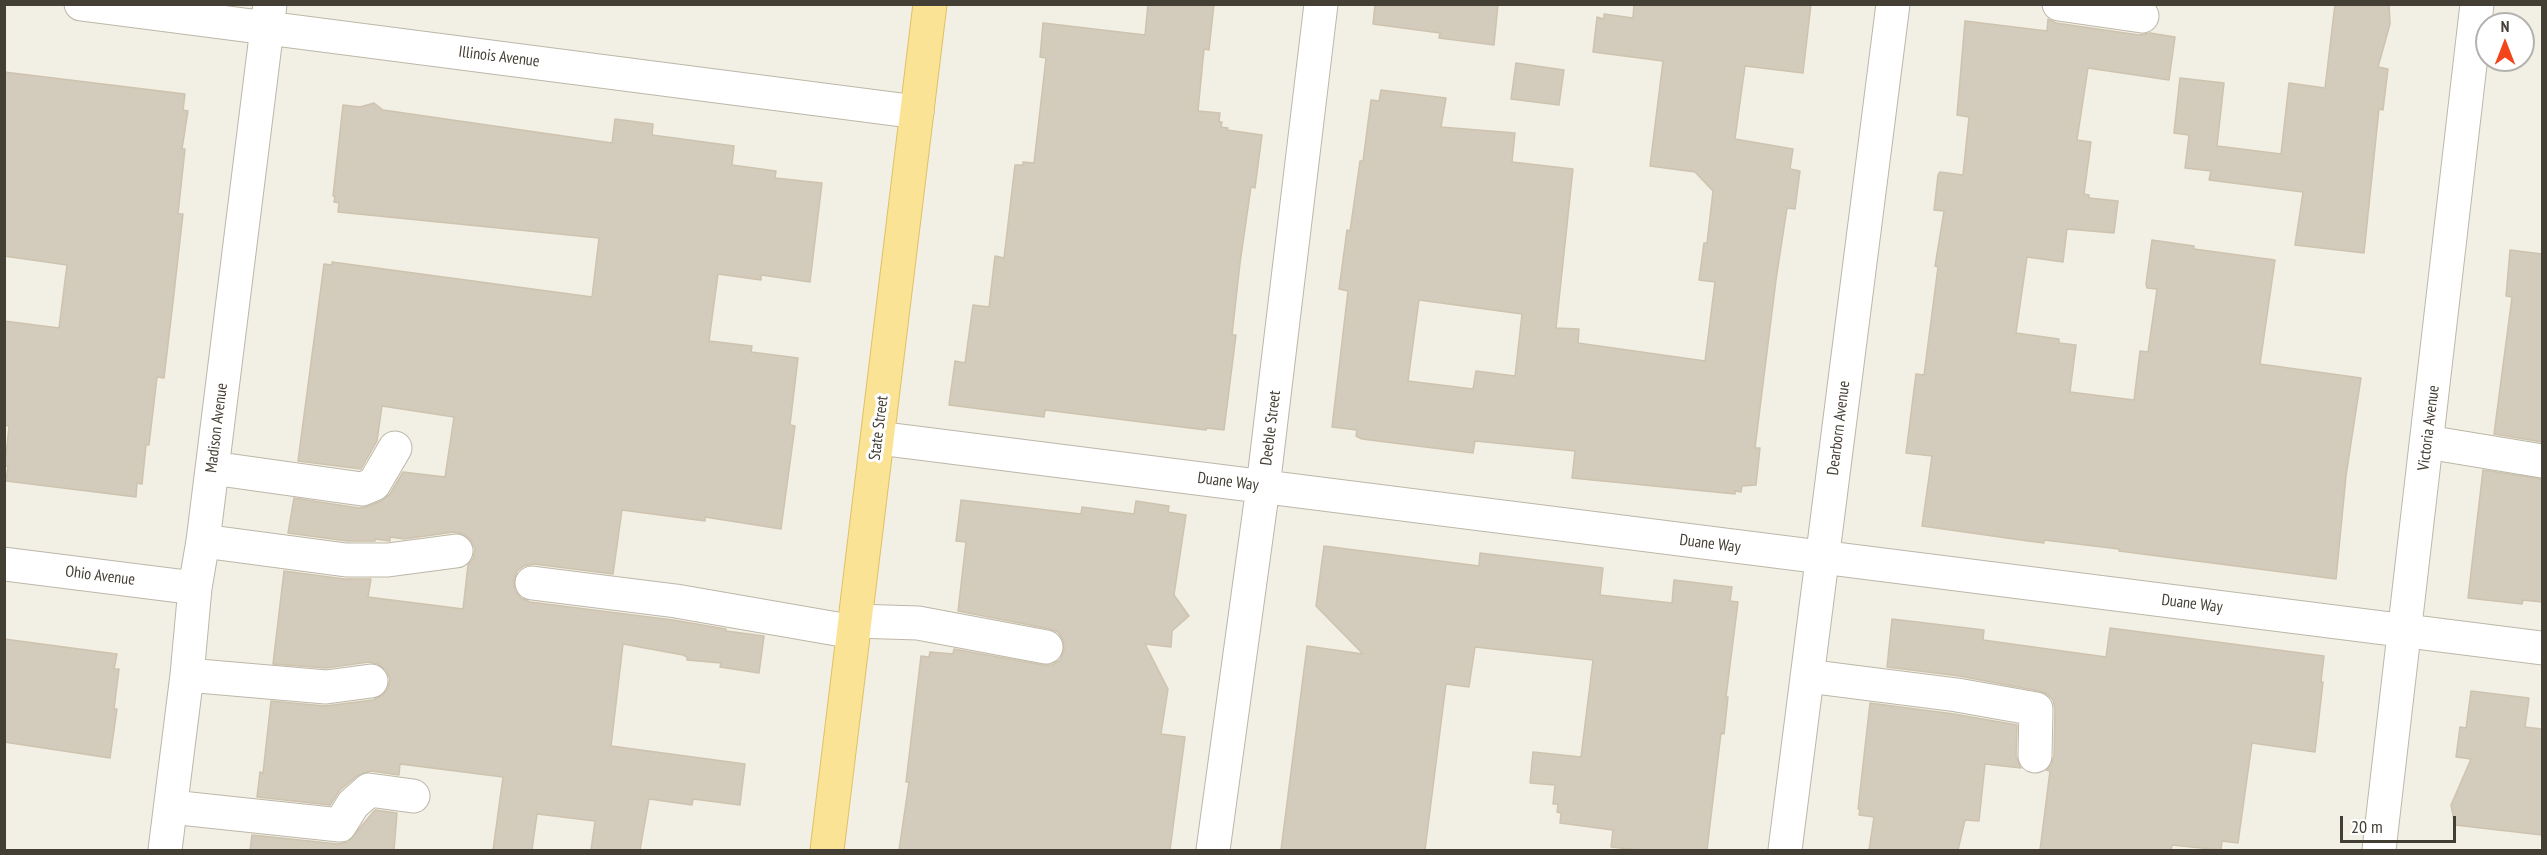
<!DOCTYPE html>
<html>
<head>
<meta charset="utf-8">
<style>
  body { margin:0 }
  #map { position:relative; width:2547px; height:855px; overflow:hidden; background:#f2efe5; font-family:"PT Sans Narrow",sans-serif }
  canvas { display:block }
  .frame { position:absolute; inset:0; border:6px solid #443f35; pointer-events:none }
  .north { position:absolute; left:2475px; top:12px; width:60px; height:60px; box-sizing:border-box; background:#fff; border:2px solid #b4b2ae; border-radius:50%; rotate:0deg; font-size:16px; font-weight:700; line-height:24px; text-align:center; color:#443f35 }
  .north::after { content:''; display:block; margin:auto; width:21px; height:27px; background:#f3451b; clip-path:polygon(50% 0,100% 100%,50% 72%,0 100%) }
  .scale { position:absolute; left:2340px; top:816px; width:116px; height:27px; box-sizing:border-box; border:3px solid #443f35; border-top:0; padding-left:8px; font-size:18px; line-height:21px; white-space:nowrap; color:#443f35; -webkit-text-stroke:4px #fff; paint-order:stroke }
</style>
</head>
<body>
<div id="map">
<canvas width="2547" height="855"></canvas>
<div class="frame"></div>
<div class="north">N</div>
<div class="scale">20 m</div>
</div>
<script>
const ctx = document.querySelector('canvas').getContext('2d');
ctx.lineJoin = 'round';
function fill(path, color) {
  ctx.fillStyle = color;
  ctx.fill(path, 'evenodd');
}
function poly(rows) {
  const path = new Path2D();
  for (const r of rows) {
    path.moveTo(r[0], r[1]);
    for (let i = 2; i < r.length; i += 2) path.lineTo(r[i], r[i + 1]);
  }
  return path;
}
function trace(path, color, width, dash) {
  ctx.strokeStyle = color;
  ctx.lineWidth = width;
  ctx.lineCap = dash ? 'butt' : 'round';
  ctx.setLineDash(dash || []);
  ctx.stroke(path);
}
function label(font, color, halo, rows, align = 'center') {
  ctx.font = font + ' "PT Sans Narrow",sans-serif';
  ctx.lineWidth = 6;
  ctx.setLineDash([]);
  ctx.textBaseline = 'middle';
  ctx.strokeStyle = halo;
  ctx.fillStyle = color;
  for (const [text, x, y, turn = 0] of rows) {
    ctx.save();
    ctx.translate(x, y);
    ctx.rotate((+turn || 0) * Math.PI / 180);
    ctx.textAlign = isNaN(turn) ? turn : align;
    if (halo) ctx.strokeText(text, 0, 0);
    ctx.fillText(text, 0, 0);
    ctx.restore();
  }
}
const building = poly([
  [1148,4,1214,4,1209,50,1204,49,1198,111,1220,113,1219,122,1222,122,1221,127,1228,128,1227,130,1262,135,1255,188,1251,187,1240,263,1232,335,1236,335,1224,430,1207,428,1206,430,1045,410,1044,417,949,405,955,361,965,363,973,305,989,307,995,256,1004,258,1015,165,1023,165,1023,162,1034,163,1046,58,1040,57,1043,23,1145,35,1148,4],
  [1375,4,1498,4,1494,45,1439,38,1440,33,1373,24,1375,4],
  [1634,4,1811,4,1803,73,1745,66,1735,139,1793,149,1790,169,1800,171,1795,209,1787,208,1776,280,1755,448,1760,448,1756,485,1742,486,1741,492,1735,491,1735,494,1572,478,1575,451,1475,441,1473,453,1362,439,1356,436,1357,430,1332,427,1348,291,1339,289,1347,230,1350,231,1360,161,1363,161,1371,100,1379,101,1381,90,1446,98,1441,127,1515,133,1512,162,1573,169,1556,328,1579,329,1578,343,1705,361,1715,282,1699,280,1704,243,1707,243,1713,191,1695,172,1650,166,1663,61,1593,52,1597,17,1604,19,1604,14,1633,18,1634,4],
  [1419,300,1522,314,1515,376,1476,371,1473,389,1408,381,1419,300],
  [2335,4,2389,4,2390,24,2378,67,2388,69,2383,110,2379,109,2364,253,2295,245,2303,192,2209,180,2211,171,2185,168,2189,135,2174,133,2180,78,2224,83,2217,146,2281,154,2289,83,2325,88,2335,4],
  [2048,19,2056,23,2139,35,2150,33,2175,37,2169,80,2088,68,2077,140,2091,142,2084,194,2089,195,2089,198,2118,201,2114,233,2067,229,2063,262,2027,257,2016,333,2059,339,2059,343,2076,345,2070,392,2134,400,2140,351,2148,352,2157,289,2147,288,2146,284,2152,240,2194,246,2194,249,2275,260,2260,364,2361,378,2346,476,2336,579,2119,551,2119,549,2044,540,2044,543,2028,541,1922,526,1932,456,1906,453,1916,374,1924,375,1938,267,1935,266,1944,211,1934,210,1938,175,1940,172,1963,175,1969,117,1957,115,1965,21,2047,31,2048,19],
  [1516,63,1564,70,1559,105,1511,99,1516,63],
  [4,72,185,94,183,110,188,111,182,149,185,149,178,214,183,214,173,302,164,378,157,377,149,445,146,445,142,484,137,483,136,497,6,481,8,466,5,466,9,426,4,425,4,321,59,328,67,265,4,256,4,72],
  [374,103,383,110,612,143,615,119,653,124,652,135,734,146,732,165,776,171,775,178,822,183,810,282,761,275,761,280,718,274,709,341,752,346,751,352,798,358,790,425,795,426,781,529,705,517,705,521,622,510,613,574,534,564,524,566,517,571,514,580,515,591,521,598,530,602,673,620,726,629,726,631,764,636,759,673,720,667,721,663,687,660,687,657,683,655,623,644,611,746,745,764,740,805,693,799,692,805,649,799,640,850,591,850,595,821,537,814,532,850,493,850,503,777,400,764,399,775,371,771,357,776,340,790,330,805,257,797,260,772,263,773,271,701,325,706,373,700,383,695,388,688,390,679,386,670,378,664,369,662,326,668,273,664,284,571,344,579,371,579,368,597,463,609,468,565,473,559,475,549,470,539,463,534,454,532,404,539,390,537,390,541,375,539,375,541,347,541,288,533,294,498,359,508,369,506,381,501,390,494,403,472,445,477,454,417,382,406,377,441,361,469,298,461,324,264,332,265,332,262,592,297,599,238,338,212,339,203,334,202,335,196,333,196,343,105,360,107,374,103],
  [2510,250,2542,254,2542,442,2494,434,2512,297,2506,296,2510,250],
  [2483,470,2542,479,2542,602,2523,600,2522,604,2468,598,2483,470],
  [961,500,1081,514,1082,507,1134,514,1136,501,1169,506,1168,512,1186,515,1174,595,1189,616,1172,631,1171,647,1145,644,1168,689,1161,734,1185,737,1170,850,899,850,909,782,906,782,921,656,929,657,930,652,953,654,954,649,1043,665,1052,665,1060,660,1064,650,1063,640,1058,632,1050,629,958,611,966,542,956,541,961,500],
  [1324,546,1479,566,1480,553,1603,568,1600,595,1672,603,1674,580,1732,587,1730,601,1738,602,1726,697,1728,697,1724,734,1721,733,1707,850,1639,850,1611,847,1613,830,1560,823,1561,813,1557,812,1558,804,1553,804,1555,785,1530,783,1533,752,1581,757,1593,660,1475,647,1469,687,1446,684,1425,850,1281,850,1307,646,1363,654,1316,606,1324,546],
  [1892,619,1984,630,1983,640,2106,657,2110,628,2324,656,2321,682,2323,682,2315,752,2252,743,2238,843,2222,841,2221,850,2172,845,2171,850,2040,850,2050,771,2046,770,2051,765,2054,756,2055,709,2053,700,2047,694,2039,691,1959,676,1887,667,1892,619],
  [4,639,117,654,114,669,119,669,114,709,117,709,110,758,4,742,4,639],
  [2471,691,2529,698,2525,727,2542,729,2542,835,2455,825,2451,805,2471,759,2456,757,2460,727,2466,728,2471,691],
  [1870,703,1954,714,2017,725,2016,756,2021,768,1985,764,1979,821,1965,820,1958,850,1869,850,1874,817,1859,815,1860,809,1858,809,1870,703],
  [375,810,397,813,394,850,250,850,252,835,338,844,348,842,375,810]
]);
const minor = poly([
  [81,4,917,112],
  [2059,4,2142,16],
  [878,438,2542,648],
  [2427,442,2542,461],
  [212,468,362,489,374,484,395,448],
  [203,541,346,560,388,560,456,551],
  [4,564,195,588],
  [532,583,676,601,854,632],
  [855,621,918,623,1046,647],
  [187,675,326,687,371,681],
  [1807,676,1957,695,2036,709,2035,756],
  [171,807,340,825,353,804,369,790,413,796],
  [165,850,187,675,195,588,203,541,270,4],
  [1213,850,1263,487,1321,4],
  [1785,850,1893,4],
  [2379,850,2477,4]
]);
const major = poly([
  [827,850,930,4]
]);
const streetNames = [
  ["Illinois Avenue",499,57,7],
  ["Madison Avenue",217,428,-83],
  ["State Street",879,428,-83],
  ["Deeble Street",1271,428,-83],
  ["Dearborn Avenue",1839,428,-83],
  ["Victoria Avenue",2429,428,-83],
  ["Duane Way",1228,482,7],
  ["Duane Way",1710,544,7],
  ["Ohio Avenue",100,576,7],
  ["Duane Way",2192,604,7]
];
fill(building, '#d3cbbb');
trace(building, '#cec3ae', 1.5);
trace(minor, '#bdb7a8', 35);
trace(major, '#dfc066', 35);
trace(minor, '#fff', 33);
trace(major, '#fbe395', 33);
label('16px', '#443f35', '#fff', streetNames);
</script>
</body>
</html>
